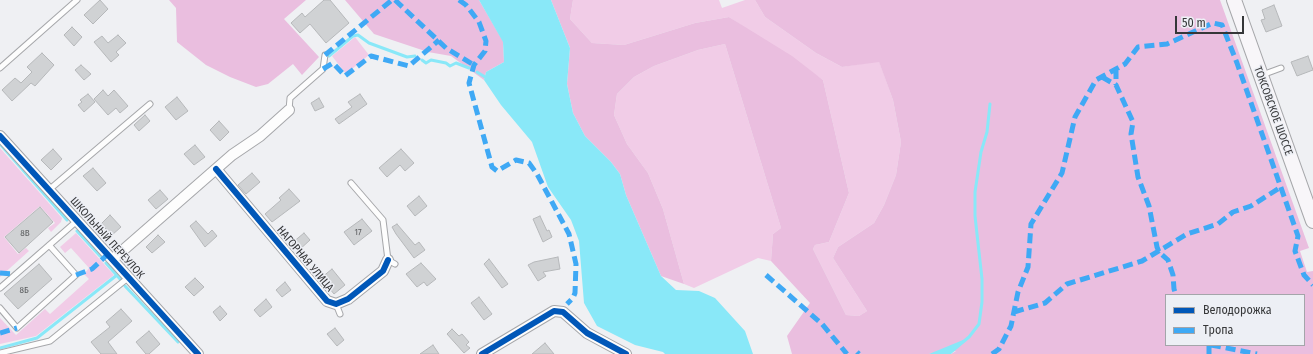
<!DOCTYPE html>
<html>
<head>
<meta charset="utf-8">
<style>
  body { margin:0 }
  #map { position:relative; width:1313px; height:354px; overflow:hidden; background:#eff0f3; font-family:"Fira Sans Condensed",sans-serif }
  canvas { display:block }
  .legend { position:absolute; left:1165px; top:294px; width:140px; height:52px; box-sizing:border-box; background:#edeff5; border:1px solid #a4a5aa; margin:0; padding:5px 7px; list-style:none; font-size:12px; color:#363739 }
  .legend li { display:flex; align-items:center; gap:8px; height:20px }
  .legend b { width:20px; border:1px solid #a4a5aa }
  .scale { position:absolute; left:1175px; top:16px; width:69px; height:18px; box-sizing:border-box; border:2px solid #363739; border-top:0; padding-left:5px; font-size:12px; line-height:14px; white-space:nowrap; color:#363739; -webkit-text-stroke:3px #edeff5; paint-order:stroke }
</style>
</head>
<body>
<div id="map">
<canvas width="1313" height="354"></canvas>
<ul class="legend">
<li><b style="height:5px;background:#0057b8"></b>Велодорожка</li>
<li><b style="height:5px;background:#3fa9f5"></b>Тропа</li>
</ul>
<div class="scale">50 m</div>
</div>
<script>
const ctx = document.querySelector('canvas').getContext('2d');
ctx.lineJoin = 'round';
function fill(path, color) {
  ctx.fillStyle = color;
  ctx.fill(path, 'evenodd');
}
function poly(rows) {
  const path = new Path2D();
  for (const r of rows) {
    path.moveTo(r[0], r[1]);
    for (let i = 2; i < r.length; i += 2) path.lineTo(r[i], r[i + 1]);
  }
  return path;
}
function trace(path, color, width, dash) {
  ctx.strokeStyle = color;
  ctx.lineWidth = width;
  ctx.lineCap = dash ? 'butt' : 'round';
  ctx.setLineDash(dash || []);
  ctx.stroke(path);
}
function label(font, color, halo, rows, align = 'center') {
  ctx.font = font + ' "Fira Sans Condensed",sans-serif';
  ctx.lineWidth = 3;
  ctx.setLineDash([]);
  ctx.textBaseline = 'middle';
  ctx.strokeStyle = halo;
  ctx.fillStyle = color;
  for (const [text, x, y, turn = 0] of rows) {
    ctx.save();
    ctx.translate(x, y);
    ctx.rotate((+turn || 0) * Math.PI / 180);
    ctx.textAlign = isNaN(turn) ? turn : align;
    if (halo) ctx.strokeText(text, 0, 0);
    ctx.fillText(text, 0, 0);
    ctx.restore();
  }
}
const green = poly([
  [573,0,719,0,722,8,745,0,755,0,765,17,816,53,842,67,879,61,893,100,901,142,896,175,884,205,874,223,838,247,833,258,867,311,859,316,846,315,813,249,815,245,829,242,849,193,823,80,729,17,695,23,624,45,592,43,570,19],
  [355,37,369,55,346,74,332,56],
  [725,44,781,228,773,234,771,261,758,258,694,288,684,284,663,209,648,173,627,144,614,115,617,94,634,77,654,66,698,50],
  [0,148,62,218,61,222,51,232,48,228,55,223,40,206,4,237,18,254,26,248,29,251,0,277],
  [76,233,114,275,36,336,0,344,0,318,16,335,45,309,50,314,89,279,84,274,89,268,71,248,65,253,60,247]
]);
const forest = poly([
  [169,0,306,0,284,19,319,57,302,75,293,64,268,84,256,87,230,77,206,65,177,42,176,8],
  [345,0,479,0,503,41,504,62,486,72,484,80,451,56,428,52,374,34],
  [551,0,573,0,570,19,592,43,624,45,695,23,729,17,792,56,823,80,849,193,829,242,815,245,813,249,846,315,859,316,867,311,833,258,838,247,874,223,884,205,896,175,901,142,893,100,879,62,842,67,816,53,765,17,755,0,1220,0,1309,248,1300,251,1307,272,1313,271,1313,354,951,354,956,351,929,354,792,354,787,336,810,303,771,261,773,234,781,228,725,44,698,50,654,66,634,77,617,94,614,115,627,144,648,173,663,209,684,284,661,276,626,195,620,174,611,162,585,136,573,113,567,84,570,48],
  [1166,295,1304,295,1304,345,1166,345]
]);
const water = poly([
  [479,0,551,0,570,48,567,84,573,113,585,136,611,162,620,174,626,195,661,276,676,290,699,291,715,298,745,331,753,354,665,354,663,352,635,345,597,326,584,303,579,241,571,220,548,187,532,142,501,105,484,80,486,72,504,62,503,42],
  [963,340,965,341,963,344,951,354,929,354]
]);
const stream = poly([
  [329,56,353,36,358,35,369,43,407,57,415,56],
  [422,60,426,63,431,60,446,63,450,66,456,63,469,68],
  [477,72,485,77],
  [0,144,67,220],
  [77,231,100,256],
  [106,263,120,279],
  [125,286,178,342],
  [963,342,969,337,979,324,982,302,982,279,975,216,975,192,981,152,987,132,990,104],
  [0,348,37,338,117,275]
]);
const building = poly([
  [100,0,108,9,93,24,84,15,100,0],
  [324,0,330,0,349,23,326,43,310,24,300,33,291,23,302,13,305,17,324,0],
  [1274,5,1282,26,1266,32,1261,20,1265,19,1262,10,1274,5],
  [72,27,82,37,74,46,64,35,72,27],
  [118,35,126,43,116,52,119,55,111,62,94,42,102,36,108,43,118,35],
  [42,53,54,65,35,86,31,83,12,101,2,90,15,78,21,83,32,72,27,67,42,53],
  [1308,56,1313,70,1297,76,1291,62,1308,56],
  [81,65,91,74,84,80,75,70,81,65],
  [103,90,108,96,114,90,128,106,120,113,116,108,108,115,94,99,103,90],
  [88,94,95,102,84,112,78,105,82,102,80,100,88,94],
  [360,94,367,104,339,124,335,119,352,107,348,102,360,94],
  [177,97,188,111,176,120,165,107,177,97],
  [319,98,324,107,315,111,311,103,319,98],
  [145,115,150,121,139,131,134,125,145,115],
  [219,121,229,132,220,141,210,130,219,121],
  [195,145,205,157,194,165,184,154,195,145],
  [53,149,62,159,51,170,41,160,53,149],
  [401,149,414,163,405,171,400,165,387,177,379,168,401,149],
  [93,168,106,183,97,191,83,176,93,168],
  [252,173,260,182,246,194,238,185,252,173],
  [289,189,300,201,272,222,265,214,281,200,279,198,289,189],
  [160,190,168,199,156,209,148,200,160,190],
  [419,196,427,206,415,216,407,206,419,196],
  [40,207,53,222,19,253,5,237,40,207],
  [110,215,121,227,112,235,101,224,110,215],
  [540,216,547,231,549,230,552,237,543,242,533,219,540,216],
  [362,219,372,231,354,245,344,232,362,219],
  [196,221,208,234,212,230,217,236,205,247,190,226,196,221],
  [397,224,415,245,419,242,425,250,414,258,396,234,392,227,397,224],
  [304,233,310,240,298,251,292,243,304,233],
  [158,235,165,242,152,253,146,247,158,235],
  [558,257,560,269,543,272,546,276,538,281,528,265,534,262,558,257],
  [489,259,508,284,502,288,484,264,489,259],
  [421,263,436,279,427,286,424,282,417,287,406,274,421,263],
  [39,264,52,279,18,309,4,294,39,264],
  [332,269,345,285,334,294,321,278,332,269],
  [195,278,204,287,194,296,185,287,195,278],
  [285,282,291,290,282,297,276,290,285,282],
  [479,297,492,314,484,320,471,303,479,297],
  [266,299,272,307,260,317,254,310,266,299],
  [220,306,227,314,220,321,213,312,220,306],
  [121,309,132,321,108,342,117,354,101,354,91,342,110,327,106,322,121,309],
  [335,328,344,340,337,346,327,334,335,328],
  [452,329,459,336,462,334,469,342,466,345,470,348,464,353,447,334,452,329],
  [149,331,160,344,149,354,146,354,136,342,149,331],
  [545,343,554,354,532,354,545,343],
  [433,345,439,354,420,354,433,345]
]);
const service = poly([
  [0,68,77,0],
  [1262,75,1281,68],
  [289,110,290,98,323,69,325,55],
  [351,183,383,220,388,260,395,264],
  [50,189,150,104],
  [0,288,78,220],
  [336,304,340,314],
  [0,308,17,328,76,275,49,245],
  [0,353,50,341,129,277]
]);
const minor = poly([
  [0,136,198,354],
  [216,169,327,301,336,304,348,299,383,271,388,260],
  [113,259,232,155,260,136,289,110],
  [482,354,554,311,563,312,587,333,626,354]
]);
const secondary = poly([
  [1234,0,1313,221]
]);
const quiet = poly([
  [395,0,446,48,474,65],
  [459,0,466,5,479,22,486,41,485,51,474,65,469,83,492,167,497,171,516,160,529,163,537,174,569,234,576,264,575,293,573,298,567,304],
  [325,55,392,0],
  [323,69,333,63,345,76,371,56,409,66,439,40],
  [1116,69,1116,85],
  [1102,77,1116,85,1133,122,1131,134,1138,177,1149,206,1157,247,1159,252,1168,260,1173,275,1174,289,1176,295],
  [0,273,15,274],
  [76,275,92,269,108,254],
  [766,275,822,324,847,354],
  [1014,312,1045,303,1067,284,1142,261,1187,234,1218,224,1233,212,1251,206,1281,187],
  [0,333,17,328],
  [1209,345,1209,354],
  [1211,345,1257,354],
  [857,352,859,354],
  [992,354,999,349,1011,326,1018,292,1028,267,1031,224,1062,173,1075,117,1096,80,1125,64,1138,47,1167,44,1213,23,1222,25,1237,63,1298,236,1295,251,1304,275,1313,285]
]);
const cycleway = poly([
  [0,136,198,354],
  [216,169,327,301,336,304,348,299,383,271,388,260],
  [482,354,554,311,563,312,587,333,626,354]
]);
const numberNames = [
  ["17",358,232],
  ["8В",25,233],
  ["8Б",24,290]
];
const streetNames = [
  ["ТОКСОВСКОЕ ШОССЕ",1273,111,70],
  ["ШКОЛЬНЫЙ ПЕРЕУЛОК",107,238,48],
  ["НАГОРНАЯ УЛИЦА",305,259,50]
];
fill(green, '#f1cce7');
fill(forest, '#eabedf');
fill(water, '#89e8f8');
trace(stream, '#89e8f8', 3);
fill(building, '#d0d2d4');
trace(building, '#b6b8ba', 1);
trace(service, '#a6a7aa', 7);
trace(minor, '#a6a7aa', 12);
trace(secondary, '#a6a7aa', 16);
trace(service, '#fdfdfd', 5);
trace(minor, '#fdfdfd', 10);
trace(secondary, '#f8f6f9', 14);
trace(quiet, '#3fa9f5', 5, [10, 5]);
trace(cycleway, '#0057b8', 6);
label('9px', '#5c5e60', null, numberNames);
label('11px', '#363739', '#edeff5', streetNames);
</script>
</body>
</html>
